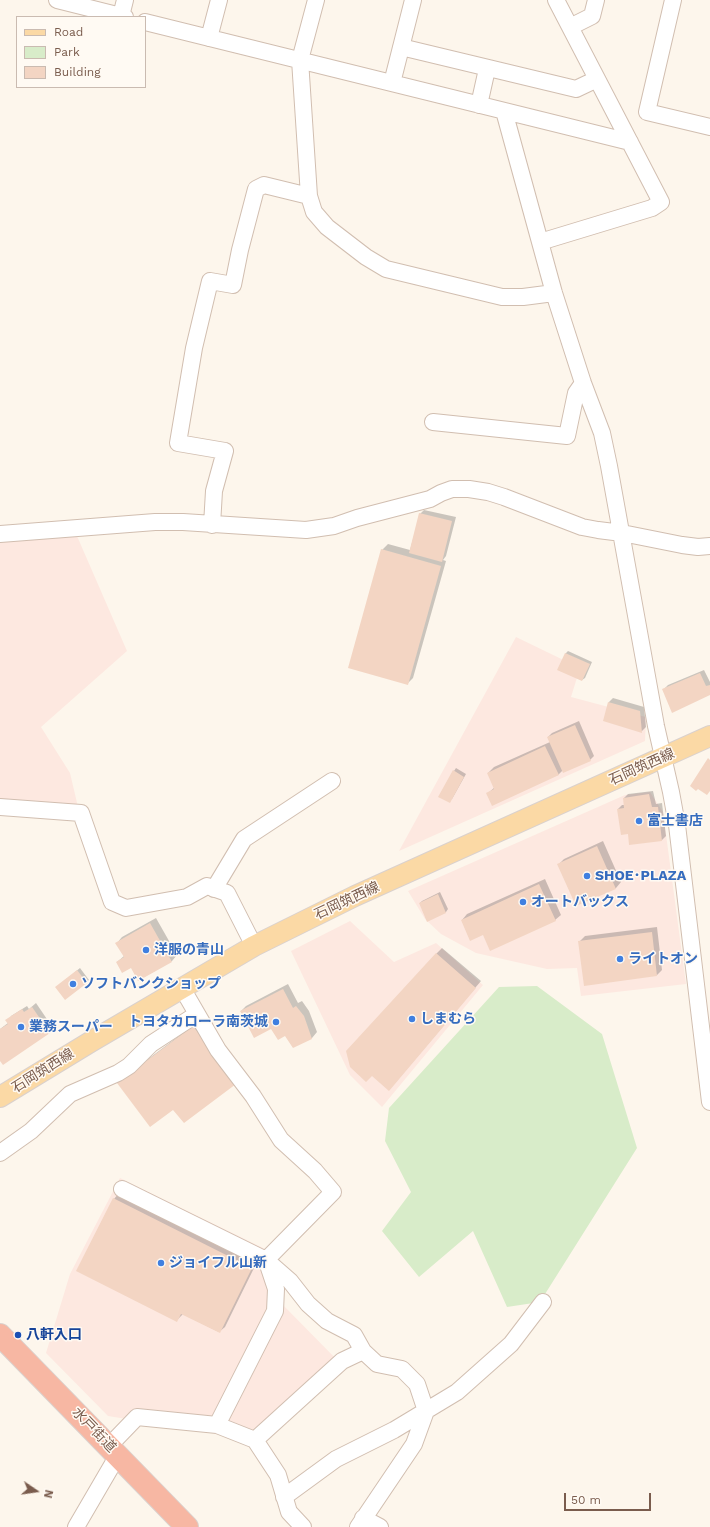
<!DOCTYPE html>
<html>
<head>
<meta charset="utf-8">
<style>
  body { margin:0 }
  #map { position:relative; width:710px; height:1527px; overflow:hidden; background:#fdf6ec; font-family:"Work Sans",sans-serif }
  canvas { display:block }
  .legend { position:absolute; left:16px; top:16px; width:130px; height:72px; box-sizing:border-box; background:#fffaf3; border:1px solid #cabbb1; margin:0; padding:5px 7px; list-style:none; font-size:12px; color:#7a5c4d }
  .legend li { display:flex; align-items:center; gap:8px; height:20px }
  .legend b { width:20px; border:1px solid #cabbb1 }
  .north { position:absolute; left:16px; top:1471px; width:40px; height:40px; -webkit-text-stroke:3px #fffaf3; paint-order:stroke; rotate:103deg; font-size:11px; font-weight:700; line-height:16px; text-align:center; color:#7a5c4d }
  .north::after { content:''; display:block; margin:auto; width:14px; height:18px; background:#7a5c4d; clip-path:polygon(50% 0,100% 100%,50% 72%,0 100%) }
  .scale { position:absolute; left:564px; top:1493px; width:87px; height:18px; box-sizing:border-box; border:2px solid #7a5c4d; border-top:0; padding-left:5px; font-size:12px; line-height:14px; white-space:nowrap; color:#7a5c4d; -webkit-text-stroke:3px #fffaf3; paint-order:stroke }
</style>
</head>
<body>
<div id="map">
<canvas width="710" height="1527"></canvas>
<ul class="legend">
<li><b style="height:5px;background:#fbd9a5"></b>Road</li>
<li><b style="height:11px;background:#d8ecc9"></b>Park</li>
<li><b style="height:11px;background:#f3d5c3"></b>Building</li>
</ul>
<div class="north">N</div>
<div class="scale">50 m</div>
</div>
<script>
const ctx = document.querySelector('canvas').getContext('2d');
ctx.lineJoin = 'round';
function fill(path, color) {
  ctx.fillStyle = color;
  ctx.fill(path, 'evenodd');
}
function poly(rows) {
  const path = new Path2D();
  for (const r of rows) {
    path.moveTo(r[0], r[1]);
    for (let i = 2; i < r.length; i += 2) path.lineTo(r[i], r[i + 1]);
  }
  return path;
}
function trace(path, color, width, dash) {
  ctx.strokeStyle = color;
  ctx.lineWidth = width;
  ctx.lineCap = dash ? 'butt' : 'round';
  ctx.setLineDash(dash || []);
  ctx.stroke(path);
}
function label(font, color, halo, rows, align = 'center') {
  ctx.font = font + ' "Work Sans","Noto Sans JP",sans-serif';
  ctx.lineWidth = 3;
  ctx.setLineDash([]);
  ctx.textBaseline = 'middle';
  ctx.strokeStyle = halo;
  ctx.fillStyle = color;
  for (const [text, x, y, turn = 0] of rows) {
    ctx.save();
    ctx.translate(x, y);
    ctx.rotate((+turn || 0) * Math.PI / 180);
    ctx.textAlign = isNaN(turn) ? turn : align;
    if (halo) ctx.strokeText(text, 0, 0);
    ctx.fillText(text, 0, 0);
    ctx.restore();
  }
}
const commercial = poly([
  [77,536,127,651,41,727,70,773,78,807,0,801,0,537],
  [516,637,580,668,571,697,646,717,645,741,399,851],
  [650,792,663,812,686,984,581,996,577,968,547,969,476,953,441,934,425,919,408,891,625,795],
  [350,921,394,962,436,943,483,985,382,1107,350,1075,291,951],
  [120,1178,265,1249,259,1267,282,1304,344,1367,255,1449,238,1437,108,1416,46,1353,70,1274]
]);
const green = poly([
  [537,986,602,1034,637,1148,540,1302,507,1307,473,1231,419,1277,382,1231,411,1192,385,1141,389,1108,499,987]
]);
const shadow = poly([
  [424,510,456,517,446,556,443,560,446,561,413,678,408,683,382,550,388,544,410,550,420,514],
  [568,651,592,662,585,678,582,680,565,654],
  [704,670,710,682,710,695,664,689,668,685],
  [613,698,644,707,646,727,642,731,604,720,609,702],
  [579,721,594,756,590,760,563,770,558,775,487,794,495,787,488,773,494,767,550,742,548,737,552,733],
  [456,768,466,774,452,799,454,771],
  [653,791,656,804,662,803,666,836,662,840,628,833,618,809,622,805,625,805,624,798,628,794],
  [603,841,621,882,616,888,577,905,559,864,564,859],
  [545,879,561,915,555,920,483,934,462,920,467,914],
  [440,892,448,909,446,912,427,920,420,903,422,901],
  [156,918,177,955,172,961,139,980,131,967,117,962,124,956,117,943,122,937],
  [657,927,662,970,657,975,579,942,585,936],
  [442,948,481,981,394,1084,436,954],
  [80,968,89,980,86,982,59,985],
  [288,984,298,1003,302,1001,309,1011,317,1032,312,1038,293,1047,285,1035,241,1011,246,1006],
  [36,1003,53,1028,49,1032,0,1059,0,1029,8,1023,11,1016,27,1006,29,1009],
  [199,1021,241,1078,174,1108,124,1077],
  [119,1193,257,1262,225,1327,219,1332,183,1314,176,1321,114,1199]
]);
const building = poly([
  [419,513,452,521,442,562,409,553],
  [381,549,441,566,408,685,348,668],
  [565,653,590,664,582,681,557,670],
  [700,673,706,686,710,685,710,695,672,713,662,689],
  [608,702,640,711,642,733,603,721],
  [575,725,591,761,563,773,547,737],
  [545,746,559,775,492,806,486,793,494,789,487,773],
  [708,758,710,760,710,791,707,795,698,789,696,791,690,786],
  [453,770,464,777,450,803,438,797],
  [649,794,652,807,658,807,662,841,629,845,628,834,621,835,617,809,624,808,623,798],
  [597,846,616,889,576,906,557,864],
  [539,884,556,921,490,951,483,935,470,941,461,920],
  [438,894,446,913,427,922,419,903],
  [150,923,172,962,138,981,131,968,122,973,116,962,124,957,115,943],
  [652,932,657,976,584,986,578,941],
  [436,953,476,988,389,1091,372,1076,366,1082,350,1067,346,1051],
  [77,970,87,983,65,1000,55,987],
  [283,989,293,1008,296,1006,304,1016,312,1039,293,1048,285,1036,278,1040,271,1029,254,1038,240,1011],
  [32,1007,50,1033,3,1065,0,1061,0,1029,8,1024,5,1020,22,1009,24,1012],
  [193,1026,236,1084,184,1123,173,1110,150,1127,117,1083],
  [113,1198,252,1268,220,1333,181,1314,177,1322,76,1271]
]);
const minor = poly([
  [57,0,125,17],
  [316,0,300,60,309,196,314,212,327,227,366,257,386,269,502,297,523,297,554,293],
  [673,0,647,112,710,127],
  [121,16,125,0],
  [145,22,630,142],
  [570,27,592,16,596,0],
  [209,38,219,0],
  [401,47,576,89,597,79],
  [392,83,413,0],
  [479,105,487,69],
  [504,111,554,293,583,383,602,433,609,466,656,726,671,792,677,825,710,1102],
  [540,242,652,208,661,202,556,0],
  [433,422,567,436,576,393,583,383],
  [212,525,214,491,225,451,178,443,194,348,210,281,233,285,240,250,256,189,264,185,309,196],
  [0,534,155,522,183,522,306,530,334,526,357,518,430,499,441,493,452,489,469,489,488,492,504,497,582,527,598,530,622,533,682,545,698,547,710,546],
  [0,807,81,813,112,902,126,908,187,897,207,886,227,893,254,946],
  [214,889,244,839,332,781],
  [182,988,218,1050,253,1096,281,1140,315,1171,333,1192,266,1260],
  [0,1153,31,1131,70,1094,118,1073,129,1066,151,1044,197,1014],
  [122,1189,266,1260,290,1281,308,1304,327,1321,354,1335,363,1351,377,1364,402,1369,417,1384,426,1411,414,1444,358,1527],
  [217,1425,275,1311,276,1289,267,1262],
  [255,1440,342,1361,363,1351],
  [109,1446,137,1417,217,1425,255,1440,278,1475,289,1512,303,1527],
  [284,1497,336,1459,394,1430,457,1392,511,1344,543,1302],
  [363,1518,380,1527],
  [76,1527,118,1455]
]);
const major = poly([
  [0,1097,92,1041,254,946,355,896,710,736]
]);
const highway = poly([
  [0,1335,187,1527]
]);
const markers = [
  [639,821,4,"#3f7fe0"],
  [587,876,4,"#3f7fe0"],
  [523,902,4,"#3f7fe0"],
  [146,950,4,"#3f7fe0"],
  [620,959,4,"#3f7fe0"],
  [73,984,4,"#3f7fe0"],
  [412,1019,4,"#3f7fe0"],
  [276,1022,4,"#3f7fe0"],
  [21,1027,4,"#3f7fe0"],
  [161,1263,4,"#3f7fe0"],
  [18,1335,4,"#1a4fb4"]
];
const streetNames = [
  ["石岡筑西線",642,767,-24],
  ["石岡筑西線",347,901,-25],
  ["石岡筑西線",43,1071,-32],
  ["水戸街道",94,1430,46]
];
const shopNames = [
  ["富士書店",647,821],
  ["SHOE･PLAZA",595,876],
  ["オートバックス",531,902],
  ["洋服の青山",154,950],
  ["ライトオン",628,959],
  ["ソフトバンクショップ",81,984],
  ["しまむら",420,1019],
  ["トヨタカローラ南茨城",268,1022,"right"],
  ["業務スーパー",29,1027],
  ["ジョイフル山新",169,1263]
];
const transitNames = [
  ["八軒入口",26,1335]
];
fill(commercial, '#fde8e0');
fill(green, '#d8ecc9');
fill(shadow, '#0003');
fill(building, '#f3d5c3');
trace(minor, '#d1beb0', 18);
trace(major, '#dad1cd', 22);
trace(highway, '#dad1cd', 24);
trace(minor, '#fff', 16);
trace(major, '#fbd9a5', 20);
trace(highway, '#f7b7a3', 22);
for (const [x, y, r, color] of markers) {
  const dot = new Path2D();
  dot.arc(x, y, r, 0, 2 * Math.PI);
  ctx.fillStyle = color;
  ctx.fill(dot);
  trace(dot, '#fffaf3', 1.5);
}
label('14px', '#7a5c4d', '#fffaf3', streetNames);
label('bold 14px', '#366cbe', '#fffaf3', shopNames, 'left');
label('bold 14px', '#164399', '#fffaf3', transitNames, 'left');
</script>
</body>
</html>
